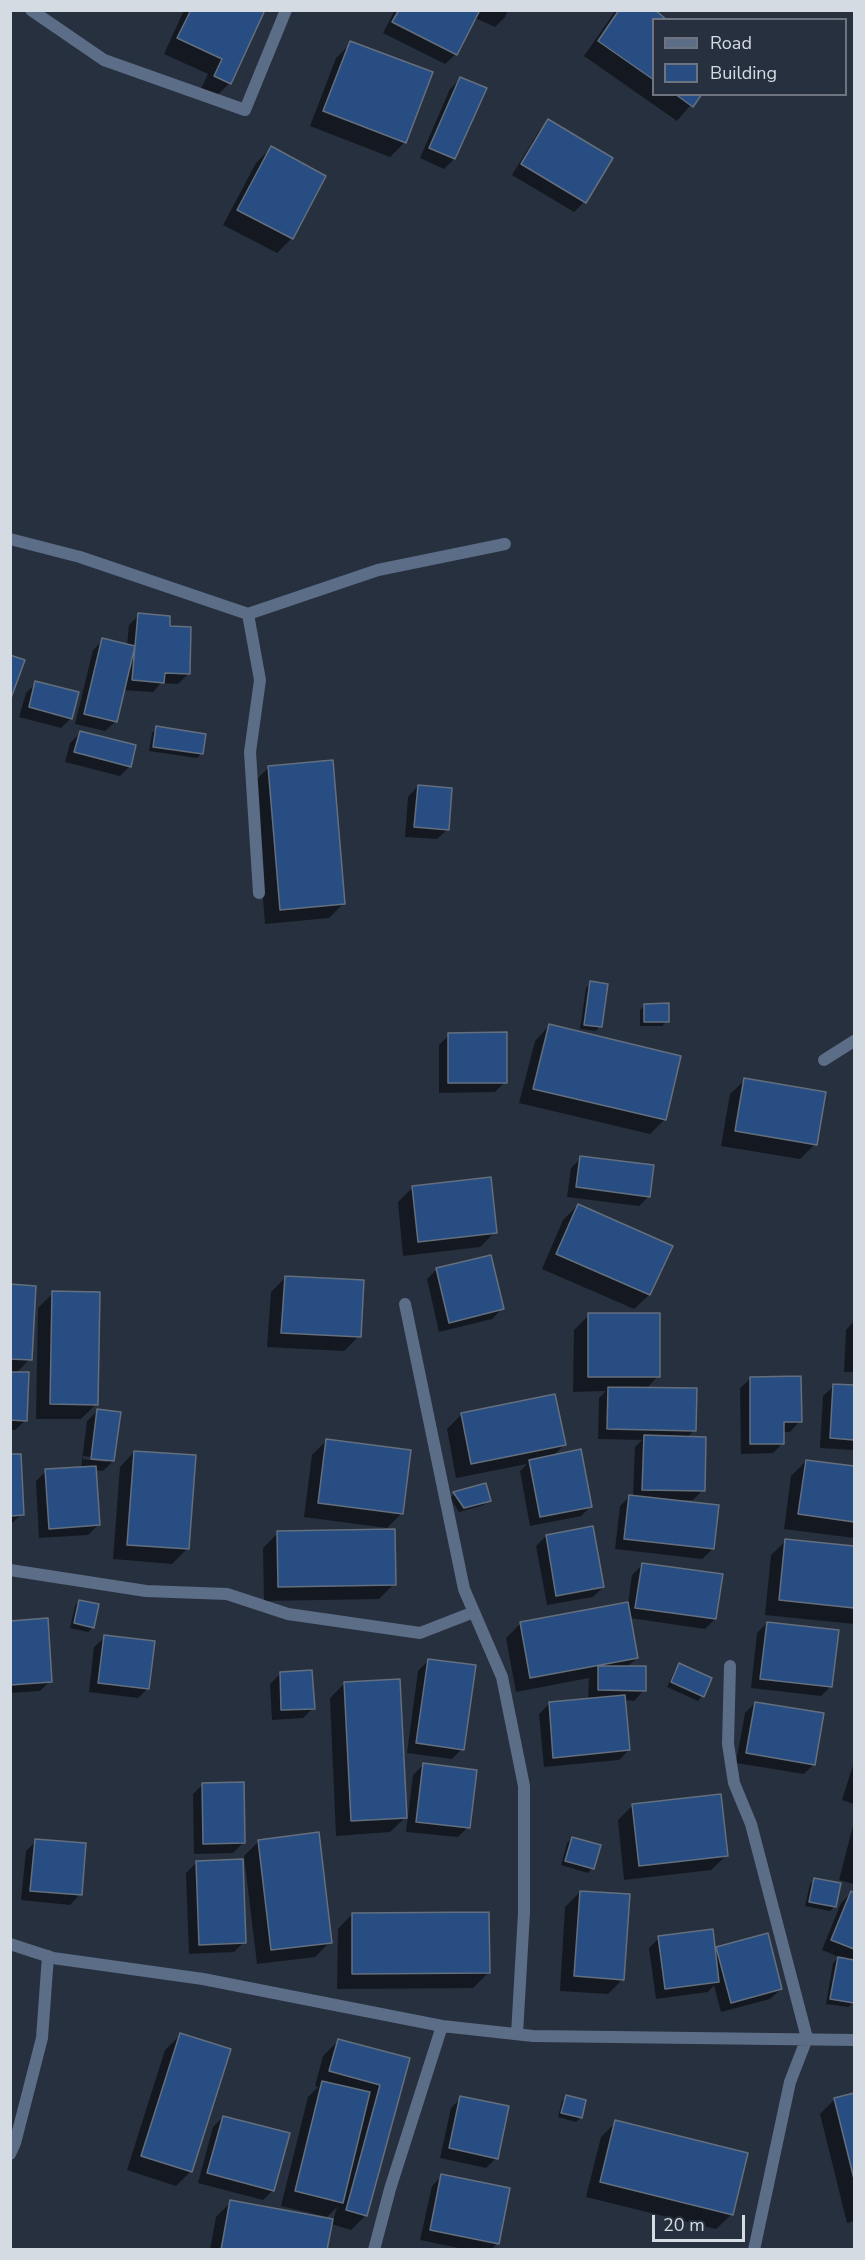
<!DOCTYPE html>
<html>
<head>
<meta charset="utf-8">
<style>
  body { margin:0 }
  #map { position:relative; width:865px; height:2260px; overflow:hidden; background:#27303e; font-family:"Nunito Sans",sans-serif }
  canvas { display:block }
  .frame { position:absolute; inset:0; border:12px solid #d5dbe3; pointer-events:none }
  .legend { position:absolute; left:652px; top:18px; width:195px; height:78px; box-sizing:border-box; background:#27303e; border:2px solid #6d7480; margin:0; padding:8px 10px; list-style:none; font-size:18px; color:#d5dbe3 }
  .legend li { display:flex; align-items:center; gap:12px; height:30px }
  .legend b { width:30px; border:2px solid #6d7480 }
  .scale { position:absolute; left:652px; top:2215px; width:93px; height:27px; box-sizing:border-box; border:3px solid #d5dbe3; border-top:0; padding-left:8px; font-size:18px; line-height:21px; white-space:nowrap; color:#d5dbe3; -webkit-text-stroke:4px #27303e; paint-order:stroke }
</style>
</head>
<body>
<div id="map">
<canvas width="865" height="2260"></canvas>
<div class="frame"></div>
<ul class="legend">
<li><b style="height:8px;background:#5c6d87"></b>Road</li>
<li><b style="height:16px;background:#274d83"></b>Building</li>
</ul>
<div class="scale">20 m</div>
</div>
<script>
const ctx = document.querySelector('canvas').getContext('2d');
ctx.lineJoin = 'round';
function fill(path, color) {
  ctx.fillStyle = color;
  ctx.fill(path, 'evenodd');
}
function poly(rows) {
  const path = new Path2D();
  for (const r of rows) {
    path.moveTo(r[0], r[1]);
    for (let i = 2; i < r.length; i += 2) path.lineTo(r[i], r[i + 1]);
  }
  return path;
}
function trace(path, color, width, dash) {
  ctx.strokeStyle = color;
  ctx.lineWidth = width;
  ctx.lineCap = dash ? 'butt' : 'round';
  ctx.setLineDash(dash || []);
  ctx.stroke(path);
}
const shadow = poly([
  [184,10,264,10,229,84,214,98,200,91,208,74,164,54],
  [395,10,508,10,505,17,495,27,475,18,456,54,445,64,383,33],
  [616,10,652,10,654,94,700,94,677,121,584,56],
  [351,43,405,142,390,157,310,126,336,58],
  [461,78,485,89,454,159,444,169,420,158,450,89],
  [549,121,584,202,574,212,512,175,539,131],
  [271,148,292,238,277,253,223,225,256,163],
  [139,615,168,628,188,674,178,684,161,683,153,692,123,690,116,721,105,731,75,724,93,650,103,640,127,645,129,625],
  [36,683,71,718,61,728,19,717,26,693],
  [157,728,202,753,197,758,149,751,152,733],
  [80,733,130,766,120,776,65,762,70,743],
  [269,767,344,903,329,918,265,924,254,782],
  [418,786,448,829,437,839,405,837,408,797],
  [591,983,600,1026,596,1031,580,1029,586,988],
  [644,1006,667,1021,662,1026,640,1026,640,1010],
  [549,1026,665,1119,650,1134,519,1103,535,1041],
  [449,1035,505,1082,495,1092,439,1093,439,1045],
  [745,1080,815,1144,800,1159,721,1146,730,1094],
  [581,1158,649,1196,639,1206,567,1197,571,1168],
  [413,1187,495,1232,480,1247,403,1256,398,1202],
  [578,1205,671,1246,649,1295,634,1309,542,1269,563,1220],
  [437,1269,502,1309,492,1319,439,1332,427,1279],
  [286,1277,359,1336,344,1351,267,1347,271,1292],
  [10,1286,30,1359,16,1373,26,1420,15,1430,10,1430],
  [53,1293,96,1404,81,1419,36,1419,38,1308],
  [589,1315,658,1376,646,1389,694,1430,687,1438,703,1490,693,1500,684,1500,684,1502,713,1549,702,1559,615,1549,620,1506,630,1496,633,1497,635,1447,642,1440,598,1439,599,1398,606,1391,573,1392,574,1330],
  [854,1321,854,1372,844,1372,846,1330],
  [751,1378,800,1421,790,1432,783,1432,783,1443,773,1453,741,1454,740,1388],
  [834,1386,854,1387,854,1450,820,1448,823,1396],
  [97,1411,113,1461,103,1471,95,1470,99,1524,88,1535,39,1538,36,1481,46,1471,81,1468,87,1421],
  [83,1456,107,1459,107,1462,83,1459],
  [462,1414,564,1445,552,1457,591,1506,581,1516,530,1526,520,1471,527,1464,456,1478,447,1429],
  [327,1440,402,1513,387,1528,304,1517,312,1455],
  [134,1452,187,1549,172,1564,113,1559,120,1467],
  [10,1456,22,1514,10,1525],
  [806,1461,854,1468,854,1538,784,1529,791,1476],
  [485,1485,489,1500,484,1505,459,1512,450,1498,454,1494],
  [278,1533,394,1584,379,1599,264,1601,263,1548],
  [546,1536,603,1587,593,1597,547,1605,536,1546],
  [786,1541,854,1548,854,1624,765,1615,771,1555],
  [642,1565,715,1619,705,1629,630,1618,637,1658,627,1667,644,1690,634,1701,624,1700,629,1750,619,1760,544,1767,539,1714,549,1704,588,1700,589,1678,516,1692,506,1638,521,1623,628,1604,632,1575],
  [79,1601,93,1627,88,1632,70,1628,75,1606],
  [10,1622,50,1681,40,1691,10,1693],
  [767,1623,831,1686,821,1696,751,1688,757,1633],
  [105,1637,148,1688,138,1698,89,1692,94,1647],
  [428,1661,462,1749,452,1759,407,1753,418,1671],
  [680,1665,702,1696,698,1701,667,1687,675,1670],
  [280,1674,313,1708,303,1718,272,1720,270,1684],
  [344,1684,405,1818,390,1832,336,1836,330,1698],
  [755,1703,814,1764,804,1774,736,1763,745,1713],
  [854,1762,854,1804,842,1800],
  [423,1765,468,1827,458,1837,406,1832,413,1775],
  [203,1784,243,1843,233,1853,194,1854,193,1794],
  [633,1805,726,1856,711,1870,624,1880,618,1820],
  [854,1822,854,1884,839,1880],
  [572,1838,592,1868,588,1873,561,1865,567,1843],
  [36,1841,80,1894,70,1905,21,1900,26,1851],
  [259,1841,330,1942,315,1957,257,1964,244,1856],
  [196,1863,244,1942,234,1952,189,1954,186,1873],
  [815,1879,834,1907,830,1911,805,1906,810,1884],
  [580,1892,623,1979,608,1994,560,1991,565,1907],
  [851,1893,854,1894,854,1992,853,2003,848,2007,826,2004,833,1963,839,1957,822,1950,841,1903],
  [352,1914,488,1973,473,1988,337,1989,338,1929],
  [659,1938,714,1951,717,1948,781,1989,770,1999,721,2012,714,1985,708,1992,656,1999,649,1948],
  [180,2035,191,2171,176,2186,127,2170,165,2050],
  [338,2041,408,2060,366,2215,351,2230,331,2224,326,2250,210,2250,216,2217,231,2202,333,2221,337,2207,327,2217,281,2206,308,2097,318,2087,315,2086,323,2056],
  [854,2095,854,2221,847,2223,820,2114,835,2099],
  [566,2097,581,2117,576,2122,558,2117,562,2101],
  [461,2098,496,2158,486,2168,440,2158,451,2108],
  [223,2117,273,2190,263,2200,198,2183,213,2127],
  [616,2122,731,2215,716,2229,586,2197,601,2137],
  [442,2176,497,2243,491,2250,468,2250,420,2240,432,2186]
]);
const building = poly([
  [191,10,265,10,231,84,214,76,222,59,177,38,191,10],
  [399,10,480,10,457,55,392,22,399,10],
  [619,10,655,10,667,20,654,20,654,80,598,41,619,10],
  [350,41,433,72,406,143,323,111,350,41],
  [460,77,487,88,455,159,429,148,460,77],
  [675,94,702,94,693,107,675,94],
  [548,119,613,158,586,203,521,164,548,119],
  [271,146,326,176,293,239,237,210,271,146],
  [138,613,170,616,170,626,191,627,190,674,165,673,164,683,132,680,138,613],
  [102,638,135,646,117,722,84,714,102,638],
  [10,655,25,660,11,698,10,698,10,655],
  [35,681,79,692,72,719,29,707,35,681],
  [156,726,206,734,203,754,153,747,156,726],
  [80,731,136,745,131,767,74,752,80,731],
  [333,760,345,904,280,910,268,766,333,760],
  [418,785,452,788,449,830,414,827,418,785],
  [590,981,608,984,602,1027,584,1025,590,981],
  [669,1003,669,1022,644,1022,644,1004,669,1003],
  [549,1024,681,1056,666,1120,533,1089,549,1024],
  [507,1032,507,1083,448,1083,448,1033,507,1032],
  [744,1078,826,1092,817,1145,735,1131,744,1078],
  [580,1156,654,1165,650,1197,576,1187,580,1156],
  [491,1177,497,1233,418,1242,412,1186,491,1177],
  [578,1204,673,1246,650,1295,556,1254,578,1204],
  [491,1255,504,1309,449,1323,436,1268,491,1255],
  [285,1276,364,1280,361,1337,281,1333,285,1276],
  [10,1284,36,1286,32,1360,10,1359,10,1284],
  [52,1291,100,1292,98,1405,50,1404,52,1291],
  [588,1313,660,1313,660,1377,588,1377,588,1313],
  [10,1372,29,1372,27,1421,10,1420,10,1372],
  [801,1376,802,1422,784,1422,784,1444,750,1444,750,1377,801,1376],
  [833,1384,854,1385,854,1440,830,1438,833,1384],
  [608,1387,697,1388,696,1431,607,1429,608,1387],
  [555,1394,566,1445,471,1464,461,1413,555,1394],
  [97,1409,121,1412,114,1461,91,1459,97,1409],
  [644,1435,706,1437,705,1491,642,1490,644,1435],
  [326,1439,411,1450,403,1514,318,1503,326,1439],
  [581,1449,592,1507,540,1517,529,1460,581,1449],
  [134,1451,196,1455,189,1549,127,1545,134,1451],
  [10,1454,21,1454,24,1515,10,1516,10,1454],
  [806,1460,854,1466,854,1522,798,1514,806,1460],
  [96,1466,100,1525,49,1529,45,1469,96,1466],
  [486,1483,491,1501,464,1508,453,1492,486,1483],
  [629,1495,719,1505,714,1549,624,1539,629,1495],
  [593,1526,604,1587,556,1596,546,1535,593,1526],
  [395,1529,396,1585,278,1587,277,1531,395,1529],
  [785,1539,854,1546,854,1608,779,1600,785,1539],
  [642,1563,723,1574,716,1619,635,1608,642,1563],
  [79,1600,99,1604,94,1628,74,1623,79,1600],
  [628,1602,638,1658,530,1678,520,1622,628,1602],
  [48,1618,52,1682,10,1685,10,1621,48,1618],
  [767,1622,839,1630,832,1687,760,1679,767,1622],
  [104,1635,155,1641,149,1689,98,1683,104,1635],
  [428,1659,476,1665,464,1750,416,1743,428,1659],
  [679,1663,712,1678,704,1697,671,1682,679,1663],
  [598,1666,646,1666,646,1691,598,1690,598,1666],
  [312,1670,315,1709,281,1710,280,1672,312,1670],
  [400,1679,407,1818,351,1821,344,1682,400,1679],
  [625,1695,630,1750,553,1758,549,1702,625,1695],
  [755,1702,824,1713,815,1765,746,1753,755,1702],
  [423,1763,477,1770,470,1828,416,1822,423,1763],
  [244,1782,245,1843,203,1844,202,1783,244,1782],
  [721,1794,728,1856,639,1866,632,1804,721,1794],
  [319,1832,332,1943,271,1950,258,1840,319,1832],
  [572,1837,601,1845,594,1869,565,1861,572,1837],
  [35,1839,86,1843,82,1895,30,1891,35,1839],
  [243,1859,246,1943,199,1945,196,1861,243,1859],
  [814,1878,841,1883,836,1907,809,1902,814,1878],
  [580,1891,630,1894,624,1980,574,1976,580,1891],
  [851,1891,854,1893,854,1949,831,1940,851,1891],
  [489,1912,490,1973,352,1974,352,1913,489,1912],
  [713,1929,719,1982,665,1989,658,1936,713,1929],
  [768,1933,782,1989,731,2003,716,1947,768,1933],
  [838,1957,854,1960,854,2003,830,1999,838,1957],
  [180,2033,231,2049,192,2172,141,2156,180,2033],
  [338,2039,410,2058,367,2216,346,2210,380,2085,329,2071,338,2039],
  [322,2081,370,2092,343,2203,295,2191,322,2081],
  [854,2093,854,2179,834,2098,854,2093],
  [566,2095,586,2100,582,2118,561,2113,566,2095],
  [460,2096,509,2106,498,2159,449,2148,460,2096],
  [223,2116,290,2133,274,2191,207,2173,223,2116],
  [615,2120,748,2153,733,2215,600,2182,615,2120],
  [441,2174,510,2188,499,2244,430,2230,441,2174],
  [230,2200,333,2219,327,2250,221,2250,230,2200]
]);
const street = poly([
  [31,10,104,60,245,110,286,10],
  [10,539,80,557,248,614,378,570,505,544],
  [248,614,260,680,250,752,259,893],
  [824,1060,854,1041],
  [405,1304,464,1589,502,1677,524,1786,524,1913,517,2034],
  [10,1570,146,1591,227,1594,288,1614,420,1633,474,1612],
  [730,1666,728,1744,734,1783,751,1824,807,2038,790,2082,754,2250],
  [10,1944,53,1958,203,1979,442,2026,533,2036,854,2040],
  [10,2154,15,2143,42,2038,48,1956],
  [374,2250,390,2189,442,2026]
]);
fill(shadow, '#0007');
fill(building, '#274d83');
trace(building, '#646f7e', 1.5);
trace(street, '#5c6d87', 12);
</script>
</body>
</html>
